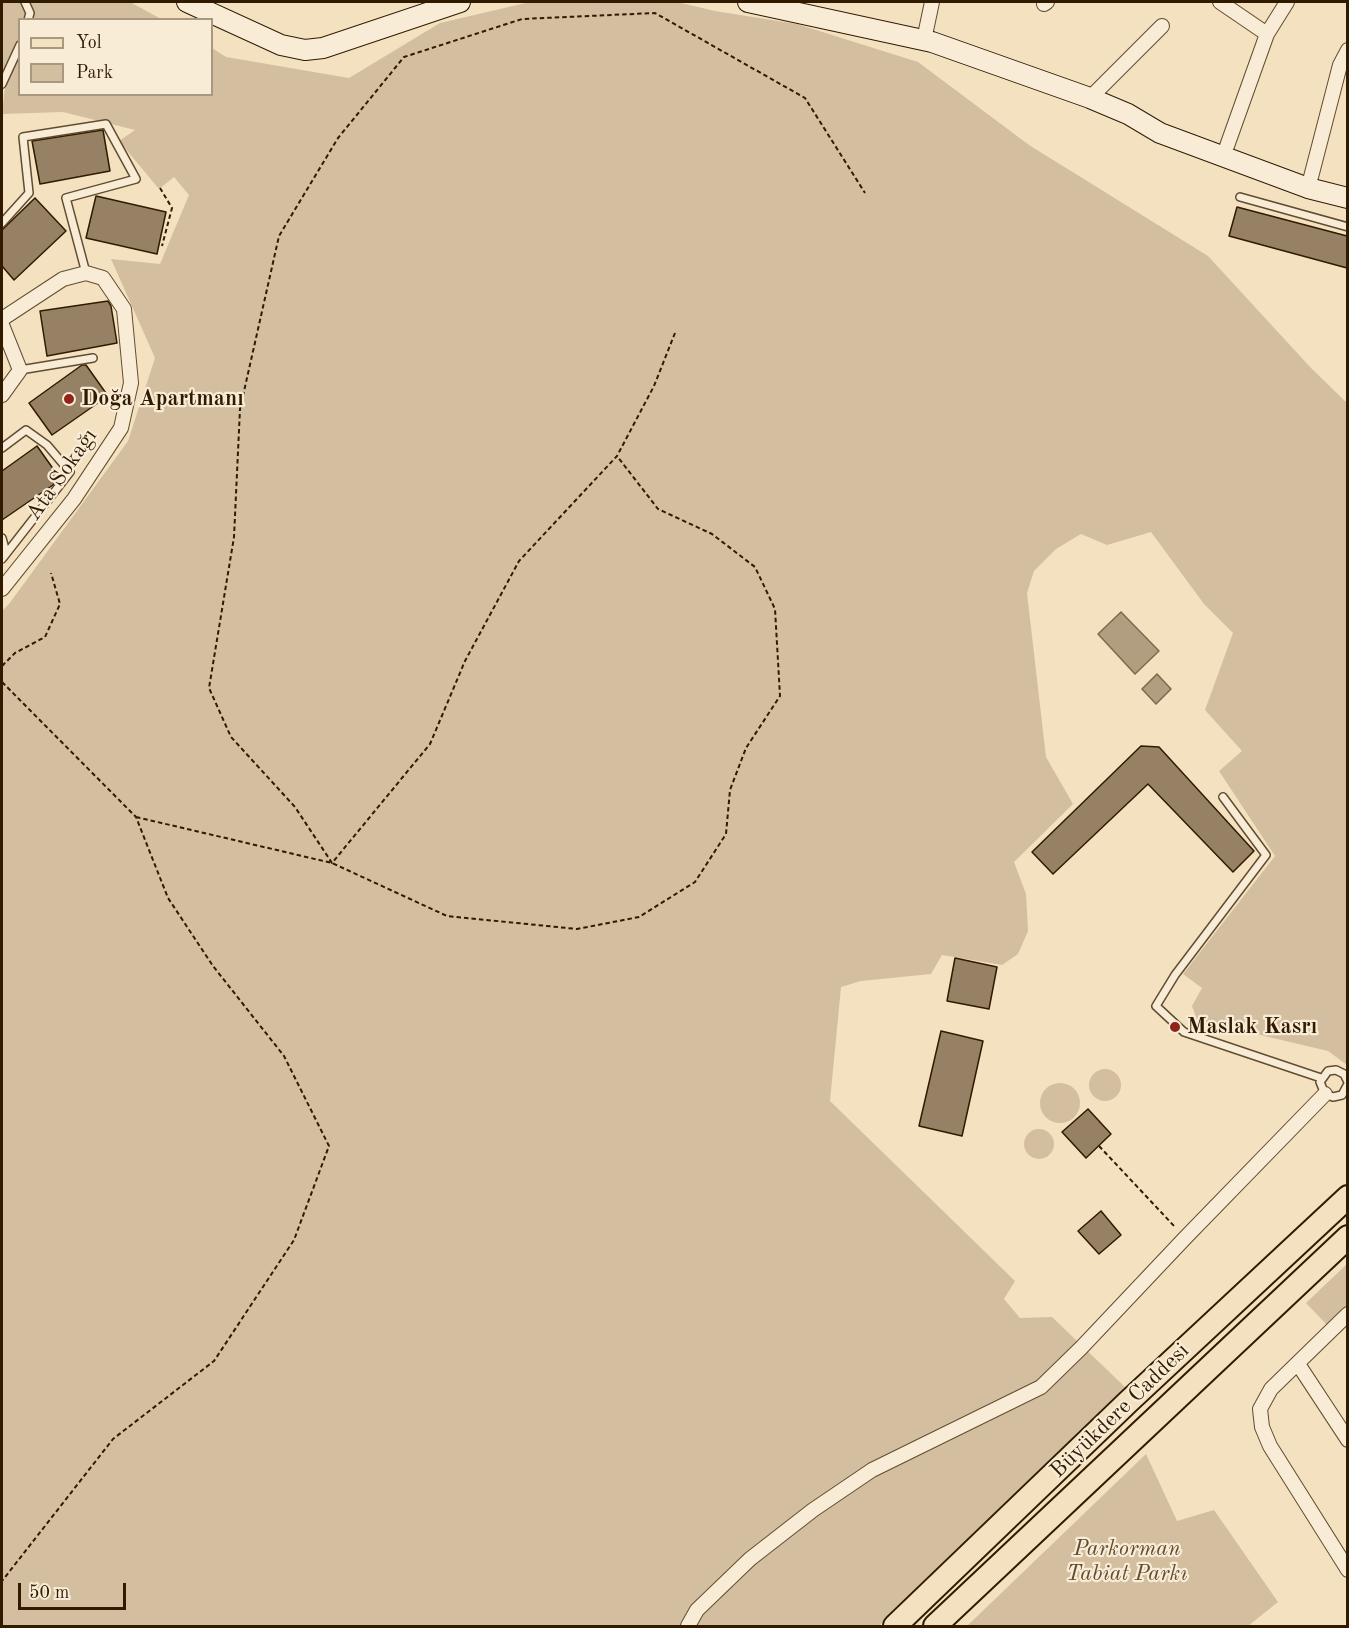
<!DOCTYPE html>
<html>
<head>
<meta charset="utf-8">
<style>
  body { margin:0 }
  #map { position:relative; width:1349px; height:1628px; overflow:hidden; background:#f4e1c0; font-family:"Old Standard TT",serif }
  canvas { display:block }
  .frame { position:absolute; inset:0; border:3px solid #301a00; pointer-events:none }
  .legend { position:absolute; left:18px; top:18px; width:195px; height:78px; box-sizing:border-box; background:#f8ecd6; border:2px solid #a89880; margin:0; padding:8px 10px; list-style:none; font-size:18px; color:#301a00 }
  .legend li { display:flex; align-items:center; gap:12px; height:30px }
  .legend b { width:30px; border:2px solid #a89880 }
  .scale { position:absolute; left:18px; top:1583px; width:108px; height:27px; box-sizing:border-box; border:3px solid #301a00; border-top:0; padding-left:8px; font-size:18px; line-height:21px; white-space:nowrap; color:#301a00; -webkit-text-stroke:4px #f8ecd6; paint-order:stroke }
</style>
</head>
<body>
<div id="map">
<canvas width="1349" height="1628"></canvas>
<div class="frame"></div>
<ul class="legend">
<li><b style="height:8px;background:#f4e1c0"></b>Yol</li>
<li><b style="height:16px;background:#d3bf9f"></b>Park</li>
</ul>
<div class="scale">50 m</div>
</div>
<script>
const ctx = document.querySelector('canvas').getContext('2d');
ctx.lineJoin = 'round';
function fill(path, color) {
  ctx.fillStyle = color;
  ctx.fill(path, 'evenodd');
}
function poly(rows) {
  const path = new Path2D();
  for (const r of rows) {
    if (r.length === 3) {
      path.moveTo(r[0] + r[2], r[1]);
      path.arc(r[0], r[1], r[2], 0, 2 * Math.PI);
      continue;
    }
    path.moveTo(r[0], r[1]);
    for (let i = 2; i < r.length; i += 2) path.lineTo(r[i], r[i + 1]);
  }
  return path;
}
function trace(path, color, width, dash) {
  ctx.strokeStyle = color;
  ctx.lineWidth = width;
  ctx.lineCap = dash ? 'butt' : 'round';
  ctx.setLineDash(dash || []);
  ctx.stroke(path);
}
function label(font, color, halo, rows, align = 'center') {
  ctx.font = font + ' "Old Standard TT",serif';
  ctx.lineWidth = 4.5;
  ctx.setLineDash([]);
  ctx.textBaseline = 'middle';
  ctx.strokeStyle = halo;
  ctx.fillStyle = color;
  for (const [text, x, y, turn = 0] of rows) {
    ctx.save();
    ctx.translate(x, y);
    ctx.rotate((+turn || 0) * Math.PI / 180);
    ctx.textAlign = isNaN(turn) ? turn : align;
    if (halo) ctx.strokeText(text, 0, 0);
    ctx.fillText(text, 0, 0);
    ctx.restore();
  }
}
const green = poly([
  [2,2,130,2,161,19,20,20,20,94,212,94,212,48,226,57,349,78,440,23,530,2,677,2,715,11,797,24,918,62,1029,145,1208,256,1311,368,1347,403,1347,1065,1328,1051,1197,1020,1192,1006,1202,988,1183,974,1275,856,1219,771,1242,751,1205,710,1233,633,1204,604,1151,532,1107,545,1081,534,1056,549,1034,571,1027,593,1046,757,1073,804,1014,862,1026,894,1028,931,1018,954,1002,965,942,955,931,974,861,981,841,987,830,1101,1015,1281,1004,1299,1020,1318,1052,1317,1125,1387,879,1626,2,1626,2,611,9,604,128,441,155,358,111,259,160,264,189,195,174,177,159,189,119,141,135,130,63,112,2,114,5,87,2,90],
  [1105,1085,16],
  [1060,1103,20],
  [1039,1144,15],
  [1347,1264,1347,1308,1328,1326,1306,1303],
  [1146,1454,1177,1521,1214,1510,1278,1602,1248,1626,967,1626]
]);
const water = poly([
  [1121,612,1159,651,1135,674,1098,634,1121,612],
  [1157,674,1171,689,1156,704,1142,689,1157,674]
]);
const building = poly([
  [103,130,110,171,40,184,32,141,103,130],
  [96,196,166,212,157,254,86,238,96,196],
  [35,198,66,231,14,280,2,266,2,230,35,198],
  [1237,207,1347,236,1347,268,1229,236,1237,207],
  [108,301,111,306,117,343,47,356,40,311,108,301],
  [82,365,86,365,108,396,52,435,29,403,82,365],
  [37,446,59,477,53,485,2,520,2,471,37,446],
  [1141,746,1159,747,1254,851,1233,872,1148,784,1053,874,1032,852,1141,746],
  [955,958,997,967,989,1009,947,1001,955,958],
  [941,1031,983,1041,962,1136,919,1126,941,1031],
  [1088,1109,1111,1134,1086,1158,1062,1132,1088,1109],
  [1101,1211,1121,1235,1099,1254,1078,1231,1101,1211]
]);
const path = poly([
  [160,188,172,208,162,246],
  [675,333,654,386,617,456,519,561,465,661,430,744,332,863,295,807,231,737,209,688,234,537,240,409,279,236,338,138,404,57,522,19,655,13,805,98,865,193],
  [2,666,15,653,45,637,60,604,51,573],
  [2,682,136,817,168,898,213,966,284,1056,329,1146,294,1240,214,1361,113,1439,2,1581],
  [136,817,332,863,447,916,577,929,639,917,695,882,726,834,730,790,746,748,780,696,775,609,755,567,712,534,658,509,617,456],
  [1099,1146,1175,1227]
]);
const service = poly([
  [25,2,30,13,28,20],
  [2,84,20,45],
  [1240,197,1348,227],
  [2,223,29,193,23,137,106,124,136,179,66,198,86,273],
  [20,370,93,358],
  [2,448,26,430,47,445,70,472,2,559],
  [2,538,5,549,4,555],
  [1223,797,1266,855,1175,975,1156,1006,1184,1032,1321,1078],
  [1348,1082,1344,1074,1336,1070,1328,1071,1320,1082,1325,1094,1333,1097,1342,1095,1348,1084]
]);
const minor = poly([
  [1220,2,1267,34],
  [1044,4,1047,2],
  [924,40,932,2],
  [1090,98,1162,26],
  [1227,146,1267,34,1287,2],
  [1311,177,1340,65,1348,50],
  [2,319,63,279,86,273,103,278,124,309,131,383,121,428,74,499,2,589],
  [2,325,20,370,2,395],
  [1348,1314,1271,1389,1260,1409,1262,1427,1270,1446,1348,1570],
  [1298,1364,1348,1440],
  [688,1626,697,1610,750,1559,813,1510,872,1470,1041,1387,1081,1348,1185,1238,1325,1094]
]);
const secondary = poly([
  [187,2,281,45,305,50,323,48,460,2],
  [748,2,932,42,1090,98,1128,114,1160,133,1308,188,1348,198]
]);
const primary = poly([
  [895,1626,1128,1402,1348,1197],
  [935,1626,1348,1237]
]);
const markers = [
  [69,399,6,"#8f2418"],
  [1175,1027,6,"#8f2418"]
];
const poiNames = [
  ["Doğa Apartmanı",81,399],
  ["Maslak Kasrı",1187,1027]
];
const streetNames = [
  ["Ata Sokağı",62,475,-55],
  ["Büyükdere Caddesi",1120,1411,-44]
];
const parkNames = [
  ["Parkorman",1127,1549],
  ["Tabiat Parkı",1127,1574]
];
fill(green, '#d3bf9f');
fill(water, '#b19d7f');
trace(water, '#7d694c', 1.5);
fill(building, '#968164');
trace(building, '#301a00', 1.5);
trace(service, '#614c30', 10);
trace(minor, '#614c30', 16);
trace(secondary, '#301a00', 22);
trace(primary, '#301a00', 26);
trace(path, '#301a00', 2, [4.5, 3]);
trace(service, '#f8ecd6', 7);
trace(minor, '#f8ecd6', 14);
trace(secondary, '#f8ecd6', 20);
trace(primary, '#f4e1c0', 22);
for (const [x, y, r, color] of markers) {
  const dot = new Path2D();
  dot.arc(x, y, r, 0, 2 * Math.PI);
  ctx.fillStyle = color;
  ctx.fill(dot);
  trace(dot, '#f8ecd6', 2);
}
label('bold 22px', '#301a00', '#f8ecd6', poiNames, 'left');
label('22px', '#301a00', '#f8ecd6', streetNames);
label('italic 22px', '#614c30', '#f8ecd6', parkNames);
</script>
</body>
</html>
